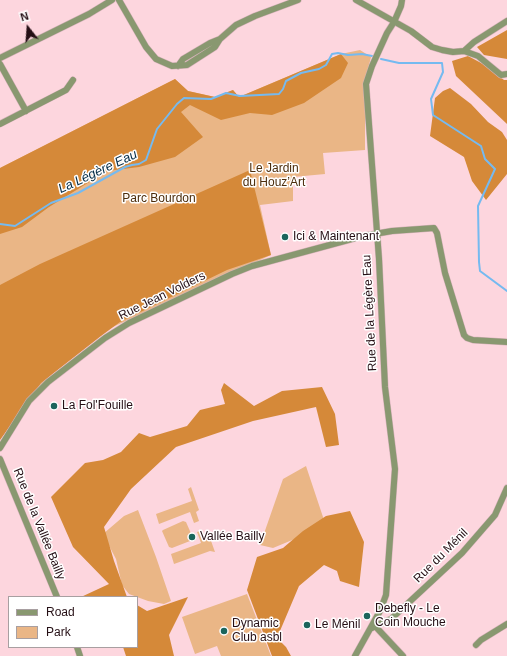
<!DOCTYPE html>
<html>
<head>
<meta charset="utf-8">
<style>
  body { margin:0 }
  #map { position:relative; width:507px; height:656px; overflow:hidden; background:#fdd6de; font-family:Arial,sans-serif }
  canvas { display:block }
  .legend { position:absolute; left:8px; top:596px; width:130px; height:52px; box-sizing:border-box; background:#fff; border:1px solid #a89fa1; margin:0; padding:5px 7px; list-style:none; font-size:12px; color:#250f15 }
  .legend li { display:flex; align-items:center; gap:8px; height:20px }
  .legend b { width:20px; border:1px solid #a89fa1 }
  .north { position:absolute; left:8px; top:8px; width:40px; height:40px; -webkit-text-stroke:3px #fff; paint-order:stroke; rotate:343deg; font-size:11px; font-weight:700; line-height:16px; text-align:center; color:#250f15 }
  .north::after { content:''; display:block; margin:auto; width:14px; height:18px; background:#250f15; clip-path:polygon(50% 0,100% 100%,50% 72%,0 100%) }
</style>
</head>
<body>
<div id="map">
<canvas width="507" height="656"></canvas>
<ul class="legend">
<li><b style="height:5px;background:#899870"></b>Road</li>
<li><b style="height:11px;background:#eab686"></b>Park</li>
</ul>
<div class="north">N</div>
</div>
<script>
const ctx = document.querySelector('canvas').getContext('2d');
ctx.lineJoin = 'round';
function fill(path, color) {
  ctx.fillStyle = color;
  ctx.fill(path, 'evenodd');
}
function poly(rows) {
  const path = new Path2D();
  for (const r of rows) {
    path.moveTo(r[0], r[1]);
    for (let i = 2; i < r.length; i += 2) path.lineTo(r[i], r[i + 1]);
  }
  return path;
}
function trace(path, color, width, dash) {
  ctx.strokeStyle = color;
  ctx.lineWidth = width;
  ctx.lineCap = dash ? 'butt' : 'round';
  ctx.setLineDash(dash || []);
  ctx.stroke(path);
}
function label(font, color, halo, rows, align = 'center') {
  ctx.font = font + ' Arial,sans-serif';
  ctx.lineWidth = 3;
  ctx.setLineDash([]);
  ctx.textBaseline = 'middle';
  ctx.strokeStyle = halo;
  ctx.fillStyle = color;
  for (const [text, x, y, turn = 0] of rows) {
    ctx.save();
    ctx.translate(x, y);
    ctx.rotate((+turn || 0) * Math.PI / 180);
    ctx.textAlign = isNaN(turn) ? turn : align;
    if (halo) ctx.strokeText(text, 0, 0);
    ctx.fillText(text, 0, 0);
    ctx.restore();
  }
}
const green = poly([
  [360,50,371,57,365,81,365,150,323,153,325,174,293,177,293,201,260,205,271,255,106,330,55,370,0,438,0,168,175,79,188,91,215,97,233,90,239,97,341,54],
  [306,466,326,526,273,548,260,545,283,479],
  [191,487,199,510,196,512,199,521,194,523,190,512,159,524,156,514,192,501,188,489],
  [138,510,156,557,171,601,164,604,148,601,129,594,122,585,116,559,103,534,124,516],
  [183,521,186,522,193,538,190,541,172,548,169,547,162,531,163,530],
  [202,530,206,539,210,538,215,552,210,551,174,564,171,554,201,543,197,532],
  [247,594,271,656,221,656,217,646,195,654,182,617]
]);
const forest = poly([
  [507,30,507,59,484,55,477,47],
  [341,54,348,63,341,78,304,103,272,115,250,113,221,120,190,105,181,112,203,137,175,157,139,167,107,171,49,207,22,227,0,234,0,168,175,79,188,91,215,97,233,90,239,97],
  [468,56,483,64,504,80,507,80,507,124,456,76,452,61],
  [450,88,471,104,488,122,502,132,507,140,507,174,486,200,472,181,464,157,430,136,435,98,443,91],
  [250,170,271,255,227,270,120,322,101,336,41,383,0,440,0,285,40,264],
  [224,383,254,406,282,391,322,387,335,414,339,445,326,447,316,407,253,421,176,447,131,489,104,527,114,561,127,597,81,597,109,584,73,547,51,497,85,463,103,460,121,452,139,433,150,437,187,426,200,410,225,404,221,390],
  [350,511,364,542,359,587,340,581,337,571,324,565,299,586,277,638,286,647,291,656,272,656,247,590,257,557,283,548,303,531,326,516],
  [188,597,169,635,174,656,126,656,123,647,137,647,137,605,147,611]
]);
const stream = poly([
  [381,59,399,63,442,63,443,72,431,99,433,115,481,146,485,159,495,169,478,206,479,262,480,271,507,291],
  [0,224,15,226,51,203,78,193,125,167,132,165,139,164,146,160,157,129,177,104,184,98,211,99,226,93,240,96,279,94,283,89,286,81,301,73,319,69,326,65,332,54,338,53,348,55,362,54,372,56]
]);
const street = poly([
  [119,0,146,47,156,59,172,66,187,65,215,47,220,39,236,25,255,16,298,0],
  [356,0,411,31,432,47,442,50,453,52,464,51,478,56,501,75,507,74],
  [464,51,474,42,507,21],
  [0,58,89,14,112,0],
  [0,64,26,111],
  [178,66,183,59,210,43,220,39],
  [0,124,66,90,73,80],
  [0,448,29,401,48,382,105,338,129,323,232,274,252,266,363,236,392,231,434,228,437,233,445,273,464,335,467,338,473,340,507,342],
  [0,459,57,597],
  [375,626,391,619,462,553,495,515,507,488],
  [372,628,375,626,403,656],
  [476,645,481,640,507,624],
  [77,647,80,656],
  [355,656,380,611,386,595,395,469,385,387,379,259,366,84,372,66,387,33,394,22,401,6,402,0]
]);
const markers = [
  [285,237,4,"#1b655c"],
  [54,406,4,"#1b655c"],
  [192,537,4,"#1b655c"],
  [367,616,4,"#1b655c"],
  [307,625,4,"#1b655c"],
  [224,631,4,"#1b655c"]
];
const parkNames = [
  ["Le Jardin",274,169],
  ["du Houz’Art",274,183],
  ["Parc Bourdon",159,199]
];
const poiNames = [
  ["Ici & Maintenant",293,237],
  ["La Fol'Fouille",62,406],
  ["Vallée Bailly",200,537],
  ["Debefly - Le",375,609],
  ["Coin Mouche",375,623],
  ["Dynamic",232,624],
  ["Club asbl",232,638],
  ["Le Ménil",315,625]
];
const streetNames = [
  ["Rue Jean Volders",162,296,-26],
  ["Rue de la Légère Eau",370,313,-93],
  ["Rue de la Vallée Bailly",39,524,68],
  ["Rue du Ménil",441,556,-45]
];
const waterNames = [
  ["La Légère Eau",98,172,-25]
];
fill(green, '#eab686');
fill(forest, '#d58939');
trace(stream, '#75baf0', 2);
trace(street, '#d6b2ba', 7);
trace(street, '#899870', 6);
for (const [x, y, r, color] of markers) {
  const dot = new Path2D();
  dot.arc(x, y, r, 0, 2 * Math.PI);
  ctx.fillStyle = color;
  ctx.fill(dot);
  trace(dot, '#fff', 1.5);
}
label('12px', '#4c2d0c', '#fff', parkNames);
label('12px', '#250f15', '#fff', poiNames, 'left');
label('12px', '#250f15', '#fff', streetNames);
label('italic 13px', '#042c46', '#fff', waterNames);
</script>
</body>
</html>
